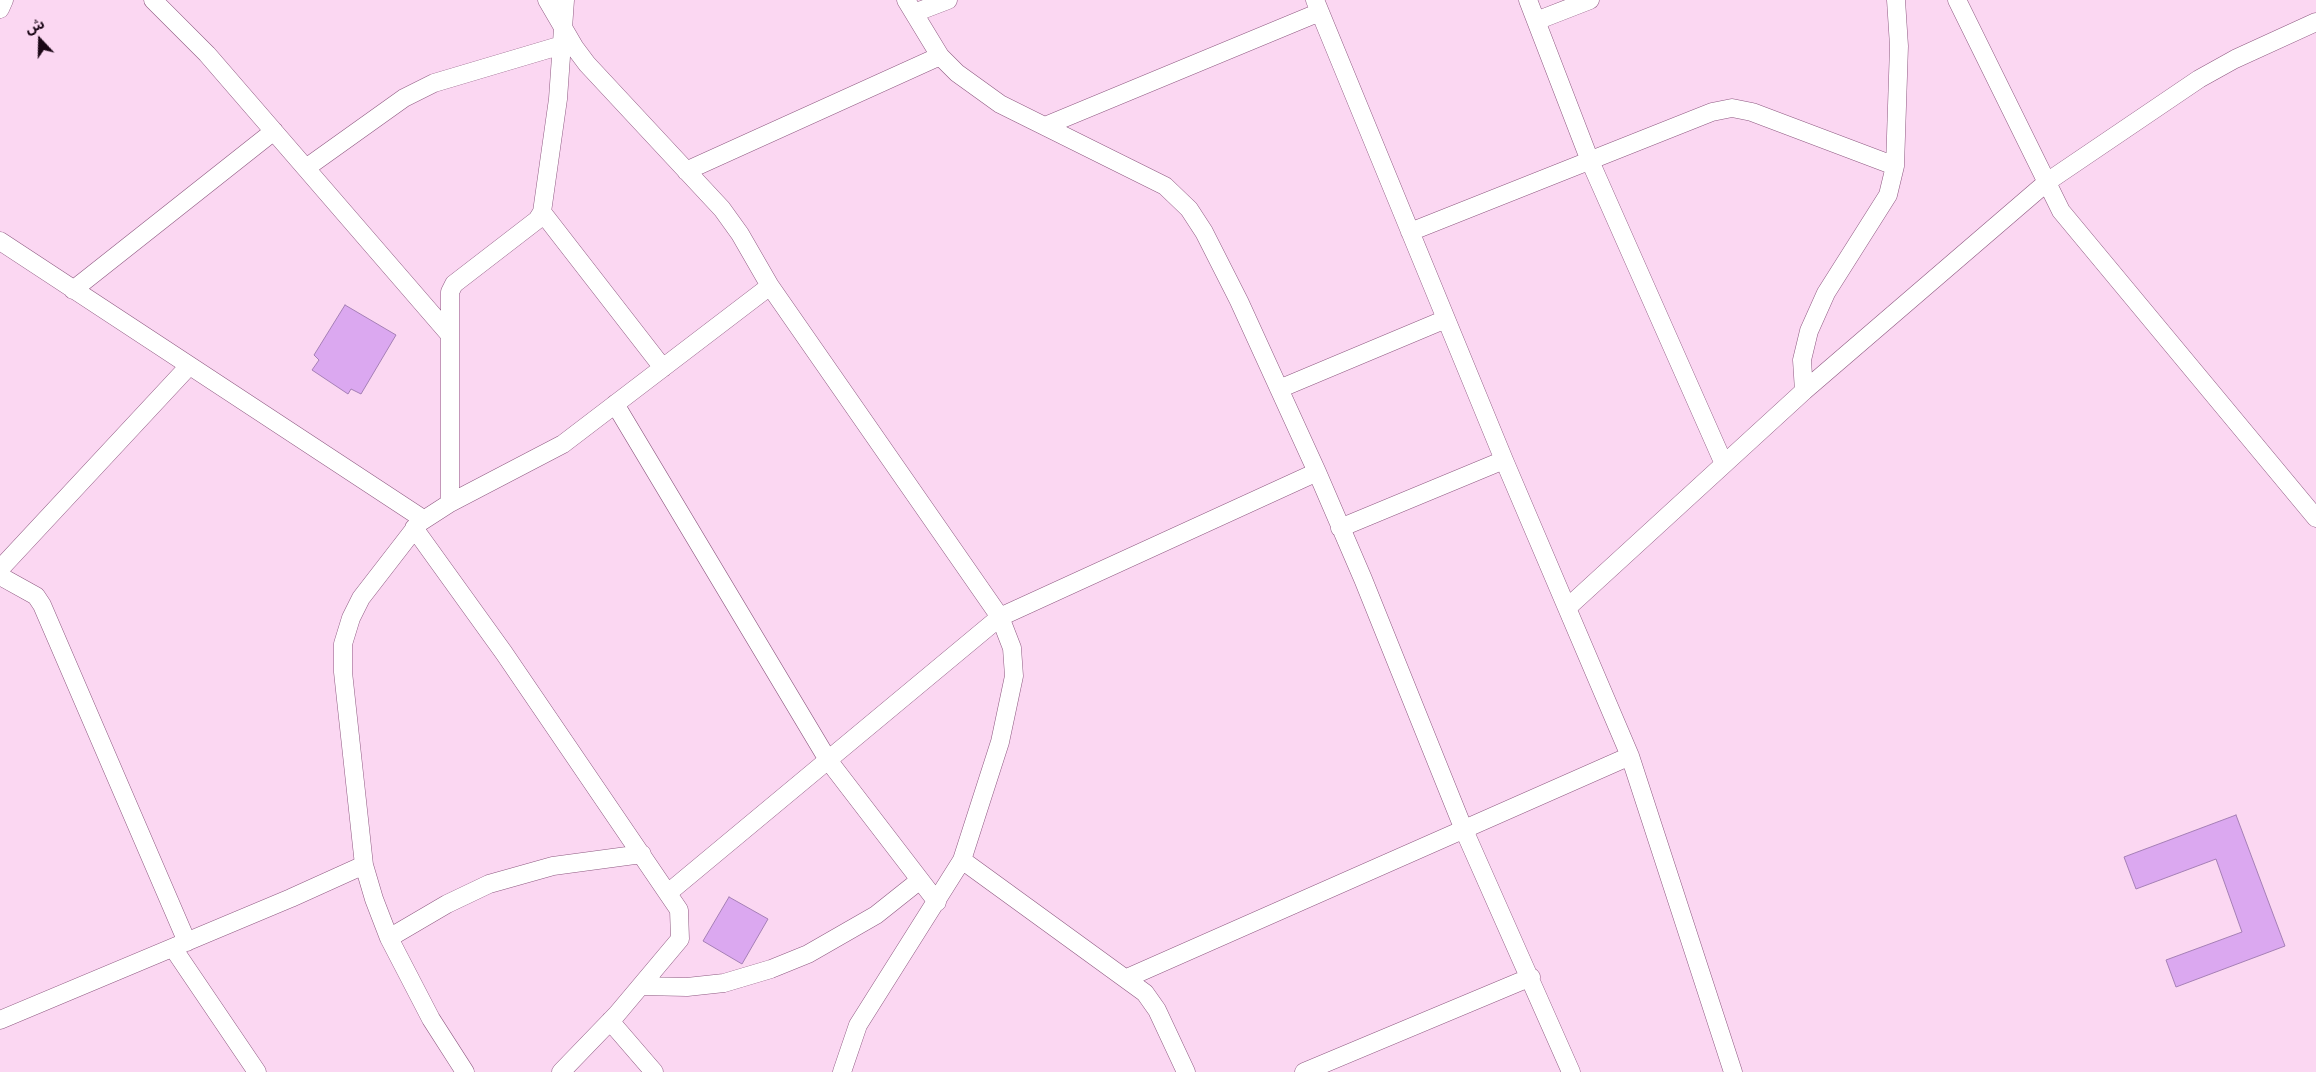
<!DOCTYPE html>
<html>
<head>
<meta charset="utf-8">
<style>
  body { margin:0 }
  #map { position:relative; width:2316px; height:1072px; overflow:hidden; background:#fbd7f2; font-family:"Noto Sans","Noto Sans Arabic",sans-serif }
  canvas { display:block }
  .north { position:absolute; left:15px; top:15px; width:50px; height:50px; -webkit-text-stroke:4px #fbd7f2; paint-order:stroke; rotate:339deg; font-size:14px; font-weight:700; line-height:20px; text-align:center; color:#1b0717 }
  .north::after { content:''; display:block; margin:auto; width:18px; height:22px; background:#1b0717; clip-path:polygon(50% 0,100% 100%,50% 72%,0 100%) }
</style>
</head>
<body>
<div id="map">
<canvas width="2316" height="1072"></canvas>
<div class="north">ش</div>
</div>
<script>
const ctx = document.querySelector('canvas').getContext('2d');
ctx.lineJoin = 'round';
function fill(path, color) {
  ctx.fillStyle = color;
  ctx.fill(path, 'evenodd');
}
function poly(rows) {
  const path = new Path2D();
  for (const r of rows) {
    path.moveTo(r[0], r[1]);
    for (let i = 2; i < r.length; i += 2) path.lineTo(r[i], r[i + 1]);
  }
  return path;
}
function trace(path, color, width, dash) {
  ctx.strokeStyle = color;
  ctx.lineWidth = width;
  ctx.lineCap = dash ? 'butt' : 'round';
  ctx.setLineDash(dash || []);
  ctx.stroke(path);
}
const building = poly([
  [345,305,396,335,361,394,351,389,348,394,312,370,319,360,314,355,345,305],
  [2236,815,2285,946,2176,987,2166,960,2242,932,2216,859,2136,889,2124,857,2236,815],
  [729,897,768,919,742,964,703,941,729,897]
]);
const street = poly([
  [153,0,207,54,450,335],
  [547,0,575,48,587,64,722,209,740,234,770,286,1000,617,1012,648,1014,676,1000,742,962,860,858,1025,842,1072],
  [906,0,940,56,957,73,1000,104,1165,186,1189,209,1204,232,1239,301,1317,472,1363,579,1464,830,1571,1072],
  [1315,0,1504,460,1630,756,1733,1072],
  [1528,0,1590,161,1724,464],
  [1957,0,2061,211,2316,518],
  [0,9,4,0],
  [914,13,948,0],
  [1536,21,1590,0],
  [1045,126,1320,12],
  [306,168,404,98,434,83,562,45],
  [686,171,940,56],
  [542,212,663,368],
  [1410,232,1712,112,1732,108,1752,112,1895,166],
  [0,241,423,519],
  [73,290,274,131],
  [1279,389,1446,319],
  [1804,391,1802,360,1809,331,1826,293,1888,195,1895,166,1899,46,1896,0],
  [615,404,828,760,937,902],
  [450,503,450,292,454,284,537,220,542,212,558,99,565,0],
  [414,528,504,653,679,910,680,939,617,1014,561,1072],
  [1340,528,1504,460],
  [0,569,189,366],
  [0,576,36,596,42,605,187,942],
  [1567,608,1804,391,2047,182,2199,79,2235,59,2316,22],
  [962,860,1145,993,1157,1010,1186,1072],
  [668,893,1000,617,1317,472],
  [389,938,447,904,489,884,553,866,642,854],
  [173,948,257,1072],
  [1127,978,1630,756],
  [641,986,687,987,724,983,771,969,808,954,876,915,920,880],
  [0,1020,291,898,364,865],
  [610,1021,654,1072],
  [465,1072,431,1019,389,938,374,899,364,865,343,672,343,644,351,618,361,598,419,523,450,503,563,444,770,286],
  [1304,1072,1531,977]
]);
fill(building, '#dba8f0');
trace(building, '#a57fb5', 1);
trace(street, '#8e5981', 19);
trace(street, '#fff', 18);
</script>
</body>
</html>
